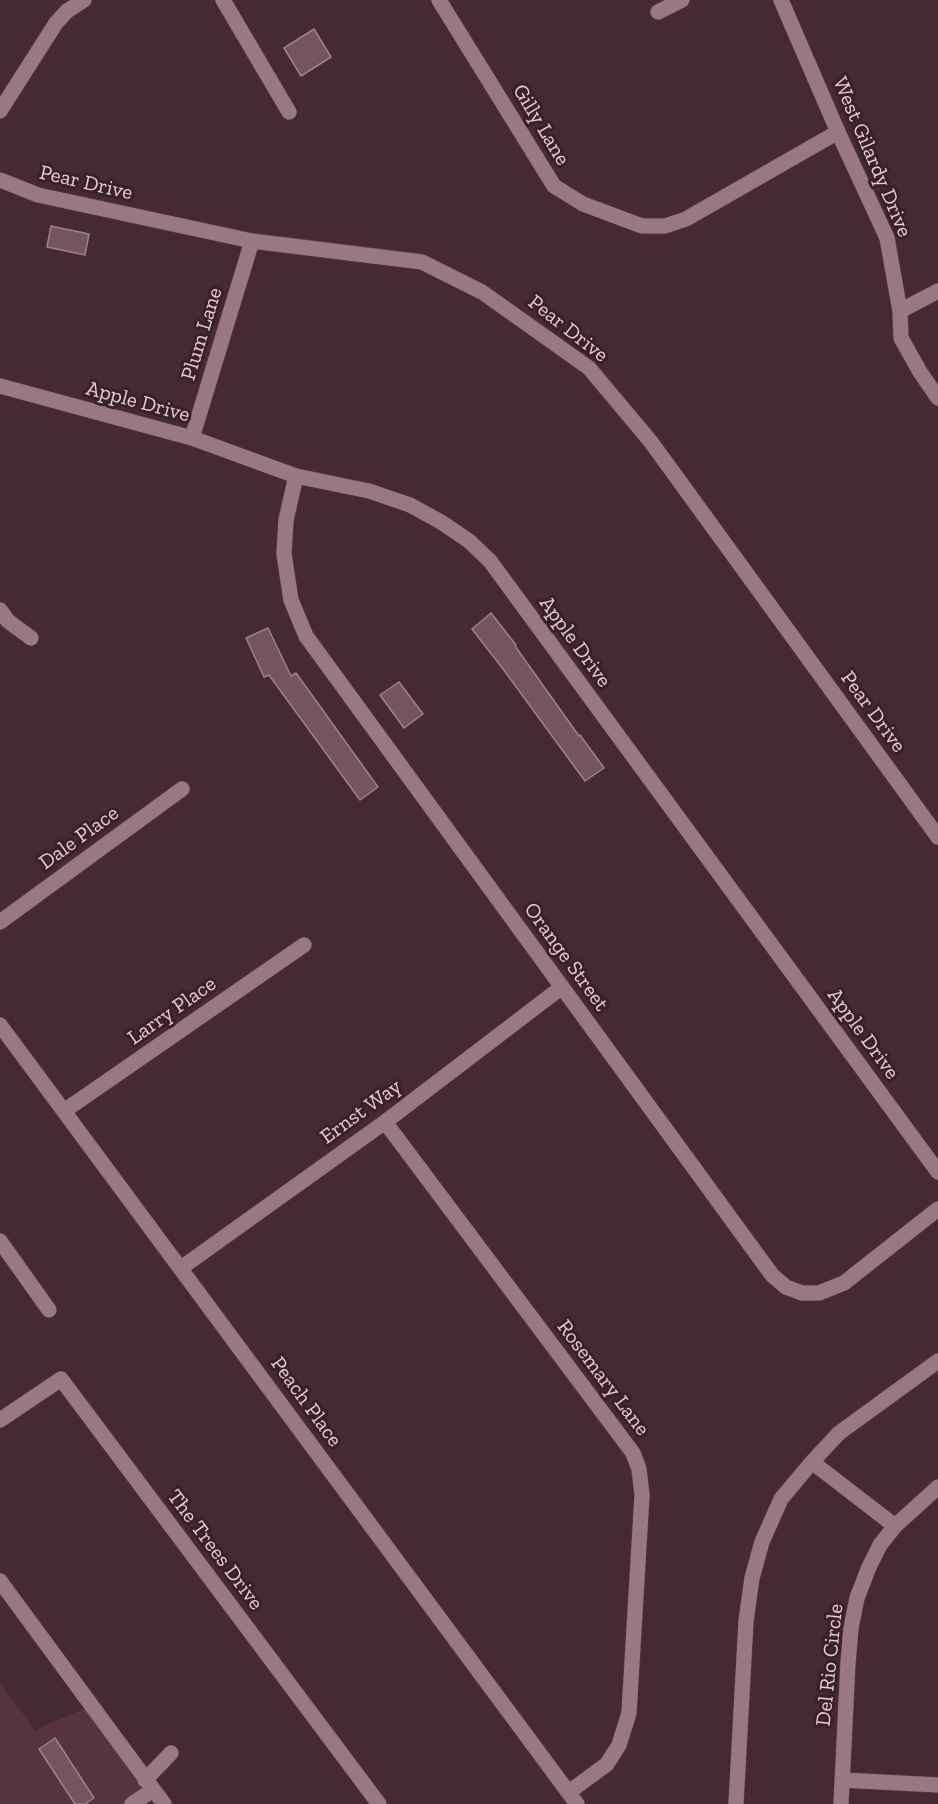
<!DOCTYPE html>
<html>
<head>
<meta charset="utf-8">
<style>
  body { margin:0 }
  canvas { display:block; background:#462a33 }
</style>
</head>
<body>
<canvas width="938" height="1804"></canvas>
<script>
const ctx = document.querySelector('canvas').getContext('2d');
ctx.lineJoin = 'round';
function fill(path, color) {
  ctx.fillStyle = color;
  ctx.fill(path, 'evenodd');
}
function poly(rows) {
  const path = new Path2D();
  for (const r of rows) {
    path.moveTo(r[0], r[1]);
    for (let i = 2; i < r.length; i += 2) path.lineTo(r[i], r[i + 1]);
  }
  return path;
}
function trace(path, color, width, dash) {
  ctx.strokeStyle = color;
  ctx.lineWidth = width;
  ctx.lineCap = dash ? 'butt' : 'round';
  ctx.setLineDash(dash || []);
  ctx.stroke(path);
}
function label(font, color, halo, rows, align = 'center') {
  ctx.font = font + ' "Zilla Slab",serif';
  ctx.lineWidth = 6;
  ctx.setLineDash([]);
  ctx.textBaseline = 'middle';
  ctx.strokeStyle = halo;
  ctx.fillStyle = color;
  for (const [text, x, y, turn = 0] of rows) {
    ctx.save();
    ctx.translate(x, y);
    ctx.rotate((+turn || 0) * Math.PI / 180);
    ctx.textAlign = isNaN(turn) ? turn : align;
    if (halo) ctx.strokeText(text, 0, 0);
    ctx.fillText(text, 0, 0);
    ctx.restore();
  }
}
const built = poly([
  [0,1683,35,1730,91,1706,153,1790,132,1804,0,1804]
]);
const building = poly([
  [314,29,331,57,301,76,284,48,314,29],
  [51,226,89,234,85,255,47,247,51,226],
  [491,613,516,645,515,646,579,736,580,735,604,768,585,781,503,669,472,629,491,613],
  [268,628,291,676,296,673,378,787,360,800,269,675,264,677,246,638,268,628],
  [399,682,423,714,404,728,380,695,399,682],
  [55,1738,94,1798,85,1804,75,1804,39,1749,55,1738]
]);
const minor = poly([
  [223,0,289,112],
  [439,0,554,186,583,204,642,226,665,226,686,219,838,132],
  [781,0,838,132,887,238,900,311,901,338,920,372,938,398],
  [658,12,682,0],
  [0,111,56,23,67,11,84,0],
  [0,180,38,195,252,241,422,262,482,292,513,314,589,368,651,442,938,837],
  [900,311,938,291],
  [0,386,192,438,296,476,369,491,410,505,441,522,469,541,490,561,938,1172],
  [192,438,252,241],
  [296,476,286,520,284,554,291,600,306,636,772,1275,786,1287,802,1293,819,1293,844,1283,938,1209],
  [0,610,8,621,31,638],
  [0,922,182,789],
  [0,1025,577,1804],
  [64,1111,304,945],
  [385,1122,633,1453,639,1469,642,1495,629,1713,619,1745,607,1764,569,1792],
  [0,1241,49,1310],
  [181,1268,385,1122,562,987],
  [0,1420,61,1379,379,1804],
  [895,1526,812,1462,839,1433,938,1361],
  [0,1581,164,1804],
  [145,1780,171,1753],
  [842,1780,938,1785],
  [132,1804,153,1790],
  [736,1804,746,1621,752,1578,762,1542,781,1499,812,1462],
  [841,1804,848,1663,851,1628,857,1598,869,1567,880,1545,895,1526,938,1487]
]);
const streetNames = [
  ["Gilly Lane",541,125,59],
  ["West Gilardy Drive",872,157,67],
  ["Pear Drive",86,183,13],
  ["Pear Drive",568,329,38],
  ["Plum Lane",202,334,-73],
  ["Apple Drive",138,402,15],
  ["Apple Drive",575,642,54],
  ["Pear Drive",873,712,54],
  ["Dale Place",79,838,-36],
  ["Orange Street",566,957,54],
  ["Larry Place",172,1011,-35],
  ["Apple Drive",863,1034,54],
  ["Ernst Way",361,1112,-36],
  ["Rosemary Lane",603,1378,53],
  ["Peach Place",306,1402,54],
  ["The Trees Drive",215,1550,53],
  ["Del Rio Circle",830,1665,-84]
];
fill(built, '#56333e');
fill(building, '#74555f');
trace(building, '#a17f89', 1.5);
trace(minor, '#5e474f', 16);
trace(minor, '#997882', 15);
label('21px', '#e1cfd4', '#3b2029', streetNames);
</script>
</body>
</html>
